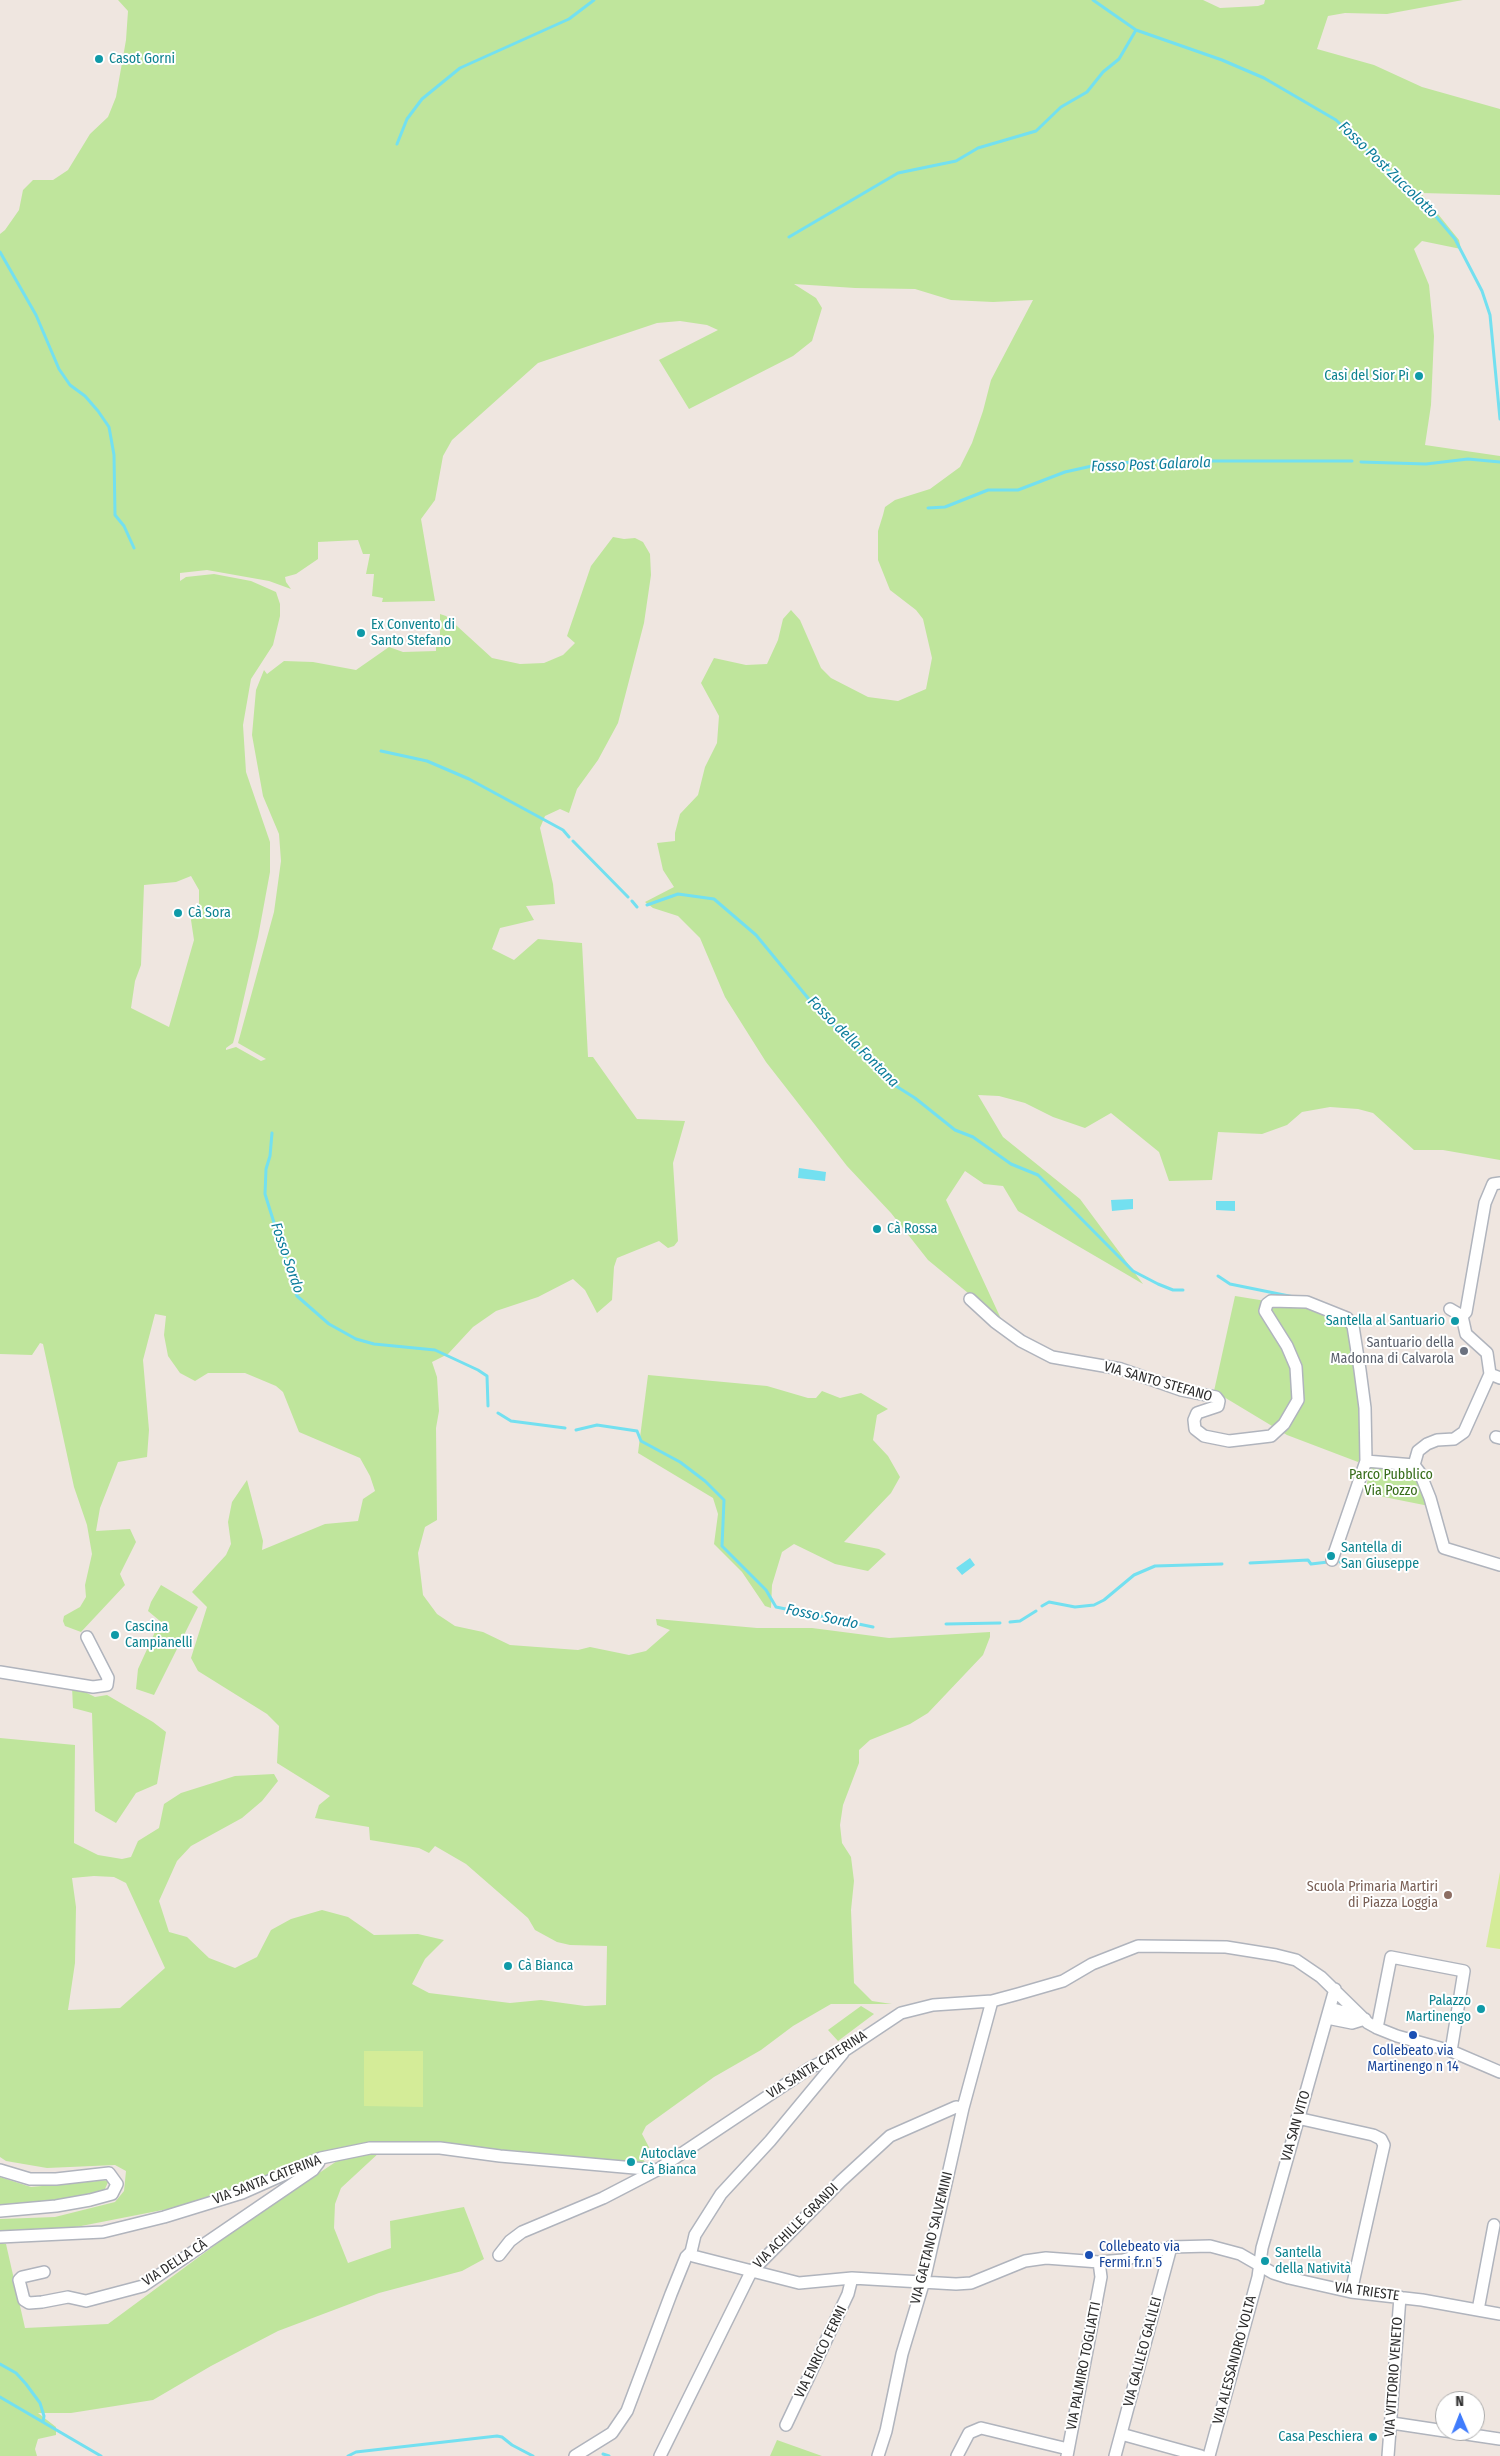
<!DOCTYPE html>
<html>
<head>
<meta charset="utf-8">
<style>
  body { margin:0 }
  #map { position:relative; width:1500px; height:2456px; overflow:hidden; background:#efe6e0; font-family:"Fira Sans Condensed",sans-serif }
  canvas { display:block }
  .north { position:absolute; left:1435px; top:2391px; width:50px; height:50px; box-sizing:border-box; background:#fff; border:1px solid #ababab; border-radius:50%; rotate:359deg; font-size:14px; font-weight:700; line-height:20px; text-align:center; color:#2d2d2d }
  .north::after { content:''; display:block; margin:auto; width:18px; height:22px; background:#407cfc; clip-path:polygon(50% 0,100% 100%,50% 72%,0 100%) }
</style>
</head>
<body>
<div id="map">
<canvas width="1500" height="2456"></canvas>
<div class="north">N</div>
</div>
<script>
const ctx = document.querySelector('canvas').getContext('2d');
ctx.lineJoin = 'round';
function fill(path, color) {
  ctx.fillStyle = color;
  ctx.fill(path, 'evenodd');
}
function poly(rows) {
  const path = new Path2D();
  for (const r of rows) {
    path.moveTo(r[0], r[1]);
    for (let i = 2; i < r.length; i += 2) path.lineTo(r[i], r[i + 1]);
  }
  return path;
}
function trace(path, color, width, dash) {
  ctx.strokeStyle = color;
  ctx.lineWidth = width;
  ctx.lineCap = dash ? 'butt' : 'round';
  ctx.setLineDash(dash || []);
  ctx.stroke(path);
}
function label(font, color, halo, rows, align = 'center') {
  ctx.font = font + ' "Fira Sans Condensed",sans-serif';
  ctx.lineWidth = 4;
  ctx.setLineDash([]);
  ctx.textBaseline = 'middle';
  ctx.strokeStyle = halo;
  ctx.fillStyle = color;
  for (const [text, x, y, turn = 0] of rows) {
    ctx.save();
    ctx.translate(x, y);
    ctx.rotate((+turn || 0) * Math.PI / 180);
    ctx.textAlign = isNaN(turn) ? turn : align;
    if (halo) ctx.strokeText(text, 0, 0);
    ctx.fillText(text, 0, 0);
    ctx.restore();
  }
}
const green = poly([
  [118,0,1203,0,1220,8,1258,6,1264,4,1265,0,1463,0,1387,14,1345,13,1328,16,1317,49,1374,65,1422,87,1500,109,1500,195,1421,193,1459,240,1461,249,1422,241,1414,249,1429,285,1434,336,1431,405,1425,445,1500,456,1500,1160,1443,1150,1414,1150,1373,1113,1358,1109,1330,1107,1302,1112,1287,1125,1262,1134,1218,1132,1212,1180,1169,1181,1159,1152,1111,1113,1085,1128,1053,1117,1025,1103,999,1096,978,1095,1003,1137,1080,1199,1143,1284,1018,1211,1003,1186,984,1184,965,1171,946,1200,1002,1321,928,1260,891,1213,847,1166,766,1062,725,997,700,938,678,916,653,908,645,902,674,887,663,870,657,843,675,841,675,833,680,814,698,795,705,767,717,743,719,716,701,683,714,658,746,665,767,664,778,640,783,619,791,610,800,620,821,668,831,678,868,697,898,701,926,689,932,658,923,619,916,610,890,590,878,560,878,531,883,515,885,507,895,500,930,489,960,467,972,443,983,411,991,380,1033,300,993,302,951,300,915,289,855,288,794,284,816,298,822,308,812,341,793,356,689,409,659,360,718,330,707,325,680,321,657,323,538,363,452,440,443,456,435,500,421,519,435,601,382,602,383,598,372,596,374,574,366,574,370,554,363,554,358,540,318,542,318,559,296,574,285,577,286,582,291,589,269,581,207,570,180,573,180,581,186,577,214,574,251,581,276,592,280,604,280,616,273,645,251,679,243,725,246,772,270,842,270,872,258,937,236,1032,233,1043,226,1048,226,1050,236,1047,261,1061,266,1059,238,1043,274,912,281,861,279,834,263,796,252,735,256,690,264,670,267,674,284,661,313,662,356,670,389,647,403,652,436,651,436,637,440,636,440,614,446,616,492,658,520,664,544,663,563,655,575,643,567,636,591,566,613,537,624,539,635,538,643,542,650,554,651,575,644,623,618,723,598,760,577,789,569,813,560,809,545,816,540,828,553,884,555,904,526,906,534,920,500,928,492,949,514,960,538,939,582,943,588,1057,593,1057,637,1119,685,1121,673,1163,678,1241,674,1246,668,1248,659,1241,617,1258,614,1267,612,1300,597,1313,585,1290,573,1279,538,1297,496,1311,473,1327,448,1354,432,1362,437,1377,439,1411,436,1428,437,1520,425,1527,418,1553,423,1595,437,1614,455,1626,483,1632,510,1645,578,1650,590,1647,629,1655,646,1651,670,1630,657,1625,656,1619,757,1628,812,1628,889,1638,990,1632,990,1637,983,1655,928,1713,910,1724,870,1740,859,1750,859,1763,843,1805,840,1825,842,1843,851,1857,854,1881,851,1910,854,1983,872,2001,892,2004,831,2004,793,2026,761,2050,714,2077,646,2126,642,2134,650,2149,641,2156,646,2164,635,2165,635,2160,628,2159,627,2165,522,2151,477,2149,321,2154,233,2190,188,2205,76,2227,0,2231,0,2219,55,2217,115,2202,124,2191,126,2171,115,2165,47,2168,6,2161,0,2157,0,1738,75,1745,74,1843,98,1855,122,1859,131,1857,138,1841,159,1828,164,1804,181,1793,235,1776,274,1774,278,1781,262,1801,242,1818,191,1846,177,1861,159,1901,169,1932,187,1937,209,1958,235,1968,257,1957,271,1930,291,1919,322,1910,348,1917,374,1935,418,1934,444,1940,425,1959,412,1984,429,1993,510,2003,541,2000,585,2006,606,2005,607,1946,570,1945,557,1942,535,1930,528,1918,466,1864,435,1846,429,1853,419,1848,370,1840,369,1827,315,1818,319,1805,330,1796,277,1763,279,1726,267,1714,198,1671,191,1658,207,1607,192,1592,226,1555,231,1544,228,1522,232,1502,247,1480,263,1541,262,1550,325,1524,358,1521,363,1499,375,1491,370,1476,360,1458,299,1432,283,1392,276,1386,245,1373,208,1373,195,1381,180,1373,168,1356,164,1335,166,1316,155,1314,143,1360,149,1430,147,1457,118,1462,100,1508,96,1531,130,1529,136,1542,120,1574,125,1585,81,1632,65,1626,63,1621,64,1616,80,1607,86,1597,85,1585,92,1554,87,1525,74,1487,43,1344,40,1343,32,1355,0,1354,0,234,5,230,19,210,23,190,33,180,53,180,68,170,90,134,108,117,116,97,126,40,128,11],
  [191,876,199,890,199,903,191,920,194,940,169,1027,131,1008,135,981,141,965,144,885,176,882],
  [94,1876,114,1877,126,1883,165,1968,120,2008,68,2010,75,1963,76,1907,72,1878],
  [1235,1296,1328,1311,1352,1331,1366,1453,1358,1462,1287,1435,1214,1391],
  [648,1375,767,1386,808,1398,816,1398,822,1391,840,1398,861,1393,888,1409,877,1415,873,1440,888,1456,900,1477,891,1493,844,1542,879,1549,886,1554,868,1571,835,1564,794,1544,782,1552,772,1585,771,1608,765,1606,742,1572,714,1544,718,1514,713,1498,638,1453],
  [1372,1466,1403,1469,1403,1474,1407,1475,1409,1471,1416,1474,1429,1506,1364,1493],
  [161,1585,198,1607,154,1695,136,1689,138,1669,160,1621,148,1611,151,1602],
  [0,1676,72,1687,77,1688,95,1697,107,1695,153,1722,166,1732,157,1784,136,1793,116,1823,95,1811,92,1713,73,1708,72,1687,0,1678],
  [861,2006,874,2014,838,2041,828,2030],
  [381,2151,341,2188,335,2204,334,2228,348,2263,391,2248,390,2221,464,2207,484,2259,462,2271,379,2293,278,2331,211,2366,153,2400,71,2413,38,2413,56,2427,56,2435,38,2439,35,2449,37,2456,0,2456,0,2243,6,2244,25,2328,108,2324,249,2220,337,2161],
  [0,2177,31,2187,109,2180,104,2191,70,2199,0,2206],
  [777,2440,822,2456,770,2456]
]);
const pitch = poly([
  [1500,1872,1500,1949,1486,1947],
  [364,2051,423,2051,423,2107,364,2106]
]);
const water = poly([
  [799,1168,826,1172,825,1181,798,1178],
  [1133,1199,1133,1209,1112,1211,1111,1200],
  [1216,1201,1235,1201,1235,1211,1216,1210],
  [970,1558,975,1565,962,1575,956,1568]
]);
const stream = poly([
  [1093,0,1136,30,1222,60,1264,78,1336,120,1433,213,1455,239,1482,291,1490,315,1500,419],
  [397,144,407,119,422,99,460,68,569,19,594,0],
  [789,237,898,173,956,161,978,148,1036,131,1061,107,1087,92,1103,72,1119,59,1136,30],
  [0,252,36,315,59,369,70,385,85,396,98,411,109,427,114,455,115,515,124,526,134,548],
  [1361,462,1426,464,1468,459,1500,462],
  [928,508,945,507,988,490,1018,490,1065,472,1101,464,1152,461,1352,461],
  [381,751,427,761,469,779,563,830,569,837],
  [573,841,628,897],
  [632,901,637,907],
  [647,905,678,894,714,899,756,935,817,1009,888,1081,915,1098,955,1130,973,1137,1011,1164,1038,1175,1133,1271,1158,1284,1173,1290,1183,1290],
  [272,1133,270,1156,266,1169,265,1194,297,1296,329,1324,356,1339,374,1344,435,1350,478,1370,487,1376,488,1406],
  [1218,1276,1230,1284,1294,1297],
  [498,1413,511,1421,565,1428],
  [576,1430,597,1425,637,1431,641,1441,680,1462,705,1481,724,1500,722,1546,766,1590,776,1607,873,1627],
  [1340,1562,1344,1562],
  [1250,1563,1308,1560,1311,1564,1328,1562],
  [1042,1606,1049,1602,1075,1607,1094,1605,1104,1600,1134,1575,1155,1566,1222,1564],
  [1010,1622,1020,1621,1036,1611],
  [946,1624,1000,1623],
  [0,2364,16,2373,26,2384,40,2403,44,2416,43,2422],
  [0,2397,101,2456],
  [603,2454,609,2456],
  [348,2456,356,2452,497,2436,502,2437,512,2445,533,2456]
]);
const minor = poly([
  [1500,1183,1493,1184,1485,1203,1466,1312,1462,1316,1466,1334,1487,1353,1490,1374,1500,1378],
  [970,1299,995,1322,1021,1341,1052,1357,1121,1369,1181,1390,1216,1397,1219,1401,1218,1406,1197,1413,1194,1420,1195,1429,1204,1436,1229,1441,1271,1436,1284,1424,1298,1400,1296,1367,1287,1346,1265,1311,1267,1304,1271,1301,1307,1302,1347,1318,1353,1326,1360,1370,1365,1408,1366,1461,1332,1560],
  [1450,1309,1462,1316],
  [1496,1437,1500,1438],
  [1366,1461,1414,1465,1420,1473,1430,1498,1444,1548,1500,1565],
  [1414,1465,1418,1451,1427,1444,1437,1440,1454,1439,1464,1432,1490,1374],
  [0,1672,93,1687,107,1685,108,1678,87,1637],
  [1330,2008,1363,2018],
  [1327,2018,1352,2023,1365,2019],
  [1377,2028,1391,1957,1464,1971,1451,2051],
  [1297,2118,1373,2135,1381,2139,1384,2145,1351,2292],
  [0,2170,30,2179,56,2179,109,2173,117,2184,112,2194,90,2200,56,2206,0,2211],
  [0,2237,103,2232,164,2217,242,2193,321,2158,370,2148,440,2148,500,2156,657,2170,810,2068,844,2051,901,2013,933,2005,992,2001,1018,1994,1063,1981,1092,1964,1138,1946,1226,1947,1276,1955,1296,1960,1321,1977,1368,2023,1377,2028,1397,2036,1451,2051,1500,2072],
  [691,2252,693,2256,799,2283,852,2278,956,2284,971,2283,1025,2261,1046,2258,1099,2262,1123,2260,1171,2247,1210,2246,1240,2254,1273,2273,1289,2278,1351,2292,1422,2300,1500,2314],
  [691,2252,695,2235,721,2194,770,2141,843,2053],
  [499,2255,510,2241,522,2232,603,2198,657,2170],
  [44,2272,22,2277,19,2280,24,2300,29,2303,42,2302,68,2297,86,2301,143,2286,313,2170,319,2162],
  [1478,2310,1494,2225],
  [1392,2423,1445,2431],
  [786,2425,848,2294,852,2278],
  [1446,2431,1500,2439],
  [1121,2434,1201,2456],
  [575,2456,612,2433,627,2411,671,2294,686,2257,691,2252],
  [660,2456,751,2272,841,2181,890,2136,956,2107,963,2108],
  [878,2456,886,2431,902,2354,924,2281,963,2108,992,2001],
  [957,2456,969,2433,981,2428,1068,2449],
  [1067,2456,1101,2277,1099,2262],
  [1115,2456,1171,2247],
  [1209,2456,1258,2277,1262,2248,1335,1989],
  [1388,2456,1400,2297]
]);
const markers = [
  [99,59,5,"#0f9aa8"],
  [1419,376,5,"#0f9aa8"],
  [361,633,5,"#0f9aa8"],
  [178,913,5,"#0f9aa8"],
  [877,1229,5,"#0f9aa8"],
  [1455,1321,5,"#0f9aa8"],
  [1464,1351,5,"#6b7280"],
  [1331,1556,5,"#0f9aa8"],
  [115,1635,5,"#0f9aa8"],
  [1448,1895,5,"#8d6e63"],
  [508,1966,5,"#0f9aa8"],
  [1481,2009,5,"#0f9aa8"],
  [1413,2035,5,"#1a4fb4"],
  [631,2162,5,"#0f9aa8"],
  [1089,2255,5,"#1a4fb4"],
  [1265,2261,5,"#0f9aa8"],
  [1373,2437,5,"#0f9aa8"]
];
const cultureNames = [
  ["Casot Gorni",109,59],
  ["Casì del Sior Pì",1409,376,"right"],
  ["Ex Convento di",371,625],
  ["Santo Stefano",371,641],
  ["Cà Sora",188,913],
  ["Cà Rossa",887,1229],
  ["Santella al Santuario",1445,1321,"right"],
  ["Santella di",1341,1548],
  ["San Giuseppe",1341,1564],
  ["Cascina",125,1627],
  ["Campianelli",125,1643],
  ["Cà Bianca",518,1966],
  ["Palazzo",1471,2001,"right"],
  ["Martinengo",1471,2017,"right"],
  ["Autoclave",641,2154],
  ["Cà Bianca",641,2170],
  ["Santella",1275,2253],
  ["della Natività",1275,2269],
  ["Casa Peschiera",1363,2437,"right"]
];
const worshipNames = [
  ["Santuario della",1454,1343],
  ["Madonna di Calvarola",1454,1359]
];
const streetNames = [
  ["VIA SANTO STEFANO",1158,1382,16],
  ["VIA SANTA CATERINA",817,2065,-32],
  ["VIA SAN VITO",1296,2126,-74],
  ["VIA SANTA CATERINA",267,2180,-21],
  ["VIA ACHILLE GRANDI",796,2226,-45],
  ["VIA GAETANO SALVEMINI",932,2238,-76],
  ["VIA DELLA CÀ",175,2263,-33],
  ["VIA TRIESTE",1367,2292,8],
  ["VIA ENRICO FERMI",821,2352,-64],
  ["VIA GALILEO GALILEI",1143,2352,-75],
  ["VIA ALESSANDRO VOLTA",1235,2360,-75],
  ["VIA PALMIRO TOGLIATTI",1084,2366,-79],
  ["VIA VITTORIO VENETO",1394,2377,-86]
];
const parkNames = [
  ["Parco Pubblico",1391,1475],
  ["Via Pozzo",1391,1491]
];
const educationNames = [
  ["Scuola Primaria Martiri",1438,1887],
  ["di Piazza Loggia",1438,1903]
];
const transitNames = [
  ["Collebeato via",1413,2051],
  ["Martinengo n 14",1413,2067],
  ["Collebeato via",1099,2247,"left"],
  ["Fermi fr.n 5",1099,2263,"left"]
];
const waterNames = [
  ["Fosso Post Zuccolotto",1388,170,44],
  ["Fosso Post Galarola",1151,465,-2],
  ["Fosso della Fontana",853,1042,45],
  ["Fosso Sordo",287,1258,71],
  ["Fosso Sordo",822,1617,12]
];
fill(green, '#bfe59c');
fill(pitch, '#d4ec98');
fill(water, '#73e0f0');
trace(stream, '#73e0f0', 3);
trace(minor, '#b0b4bd', 14);
trace(minor, '#fff', 11);
for (const [x, y, r, color] of markers) {
  const dot = new Path2D();
  dot.arc(x, y, r, 0, 2 * Math.PI);
  ctx.fillStyle = color;
  ctx.fill(dot);
  trace(dot, '#fff', 2);
}
label('14px', '#0d838f', '#fff', cultureNames, 'left');
label('14px', '#5b616d', '#fff', worshipNames, 'right');
label('14px', '#2d2d2d', '#fff', streetNames);
label('14px', '#376d1a', '#fff', parkNames);
label('14px', '#785e54', '#fff', educationNames, 'right');
label('14px', '#164399', '#fff', transitNames);
label('italic 15px', '#0c7d9b', '#fff', waterNames);
</script>
</body>
</html>
